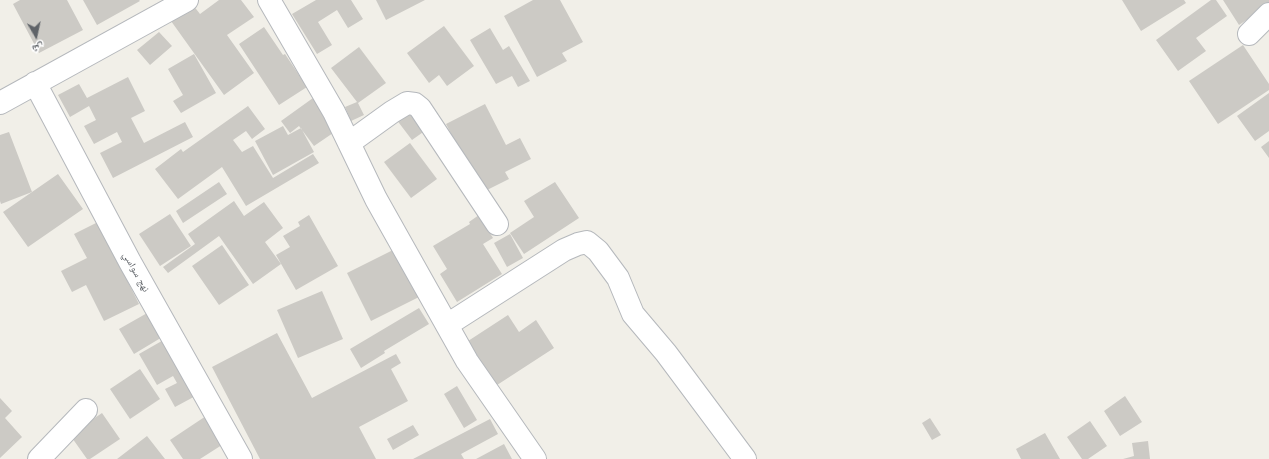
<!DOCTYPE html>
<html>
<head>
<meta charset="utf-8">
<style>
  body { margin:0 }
  #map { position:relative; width:1269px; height:459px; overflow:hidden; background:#f1efe8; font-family:"Work Sans","Noto Naskh Arabic",sans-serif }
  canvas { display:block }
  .north { position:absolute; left:16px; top:16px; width:40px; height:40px; -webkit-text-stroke:3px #fff; paint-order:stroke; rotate:171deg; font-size:11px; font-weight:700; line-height:16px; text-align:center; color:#5f6368 }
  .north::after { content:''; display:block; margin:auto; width:14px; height:18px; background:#5f6368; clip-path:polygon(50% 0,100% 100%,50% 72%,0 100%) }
</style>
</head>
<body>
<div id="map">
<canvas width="1269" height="459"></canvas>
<div class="north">ش</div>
</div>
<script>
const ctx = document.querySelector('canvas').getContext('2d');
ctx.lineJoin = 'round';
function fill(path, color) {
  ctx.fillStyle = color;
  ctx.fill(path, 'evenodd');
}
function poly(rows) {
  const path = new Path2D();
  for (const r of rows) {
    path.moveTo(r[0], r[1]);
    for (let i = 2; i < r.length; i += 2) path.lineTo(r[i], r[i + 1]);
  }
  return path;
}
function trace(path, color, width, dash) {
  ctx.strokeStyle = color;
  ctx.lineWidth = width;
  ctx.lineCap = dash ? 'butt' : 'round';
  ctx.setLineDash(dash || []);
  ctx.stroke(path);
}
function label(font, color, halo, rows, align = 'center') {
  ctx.font = font + ' "Work Sans","Noto Naskh Arabic",sans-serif';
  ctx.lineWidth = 3;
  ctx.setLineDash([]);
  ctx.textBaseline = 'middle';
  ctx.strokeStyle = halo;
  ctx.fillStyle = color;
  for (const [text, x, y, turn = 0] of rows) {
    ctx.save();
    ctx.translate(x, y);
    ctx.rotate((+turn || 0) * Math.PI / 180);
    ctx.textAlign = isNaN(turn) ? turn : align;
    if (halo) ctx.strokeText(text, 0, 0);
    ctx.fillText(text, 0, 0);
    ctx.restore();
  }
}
const building = poly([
  [20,0,67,0,83,30,39,53,13,4],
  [83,0,139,0,140,1,97,25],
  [219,0,241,0,254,17,227,35,254,73,224,95,171,21,193,5,200,14],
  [316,0,351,0,363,19,348,28,337,10,318,22,332,45,317,54,292,14],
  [376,0,425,0,386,20],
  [533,0,560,0,583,42,562,53,567,61,537,77,504,16],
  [1122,0,1184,0,1186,3,1141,31],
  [1211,0,1216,0,1227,16,1196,38,1206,51,1178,71,1156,40],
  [1223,0,1269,0,1269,5,1239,25],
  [444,26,474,66,447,86,439,75,429,83,407,53],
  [264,27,283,55,285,54,307,87,279,105,239,44],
  [490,28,503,50,509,46,530,81,518,87,512,76,496,84,470,40],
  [159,32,172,46,150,65,137,50],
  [1243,45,1269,84,1269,90,1218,124,1189,81],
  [359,47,386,83,358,103,364,115,351,121,345,107,357,102,331,68],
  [194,54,216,93,181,113,173,101,183,95,168,69],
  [128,77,145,111,131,118,144,143,185,122,193,137,113,178,100,153,122,142,117,132,94,144,84,126,96,120,89,106,70,117,58,95,79,84,87,98],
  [1269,93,1269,131,1255,141,1237,116],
  [313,98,336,131,314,146,299,126,290,133,281,121],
  [485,104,506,145,520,138,531,159,505,172,509,179,481,193,446,124],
  [248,106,265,129,252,139,246,131,233,140,242,152,253,146,273,178,313,154,319,163,246,206,222,167,178,199,155,169,181,149,183,152],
  [410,108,426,130,412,140,396,119],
  [283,126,288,135,301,128,314,152,273,175,255,141],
  [9,132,32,192,58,174,83,209,28,247,3,212,32,192,1,204,0,201,0,135],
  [1269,141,1269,158,1261,147],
  [410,143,437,179,411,198,384,162],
  [219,182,227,194,183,223,176,211],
  [555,182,579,218,524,254,510,233,534,217,524,201],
  [234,201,244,216,264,202,283,228,265,242,281,264,253,284,219,236,168,273,163,267,195,244,188,234],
  [170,214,191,246,160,266,139,234],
  [309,215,338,266,296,290,276,255,290,247,283,236,300,226,298,222],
  [479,215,493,238,483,244,502,274,457,302,440,274,447,269,433,246,470,224,469,222],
  [98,222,139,304,104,321,86,285,72,292,61,271,87,258,74,234],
  [510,234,523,258,507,267,494,243],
  [222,245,249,285,219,305,192,266],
  [395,249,419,297,371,321,347,273],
  [322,291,343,339,298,358,277,310],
  [419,308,429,324,384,351,385,353,361,368,350,349],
  [149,312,164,336,134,354,119,329],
  [508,315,519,332,536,320,554,348,494,387,465,343],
  [277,333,312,398,396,354,401,363,391,369,408,401,359,427,376,459,260,459,212,367],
  [167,338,201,393,175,407,165,389,177,383,173,376,157,385,139,354],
  [140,369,160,399,130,419,110,389],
  [457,386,477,420,464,428,444,394],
  [1125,396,1142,422,1120,436,1104,411],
  [0,398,12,411,5,418,22,437,0,458],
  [102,413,120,439,90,459,87,459,70,435],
  [206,416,225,443,200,459,183,459,170,440],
  [930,418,941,435,932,440,922,423],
  [490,419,498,434,461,454,464,459,413,459],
  [1090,421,1107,446,1088,459,1082,459,1067,437],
  [413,425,419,435,393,450,387,439],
  [1045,433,1060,459,1021,459,1016,449],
  [147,436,165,459,117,459],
  [1148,441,1150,459,1123,459,1134,456,1132,443],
  [504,444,512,459,476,459]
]);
const minor = poly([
  [269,0,334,112,376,199,467,361,535,459],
  [1249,34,1269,14],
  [35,83,130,262,241,459],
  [0,103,187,0],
  [349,143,392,112,407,103,415,104,420,108,497,224],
  [447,325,564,250,578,244,587,242,598,251,618,278,633,314,666,353,745,459],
  [39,459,86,410]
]);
const streetNames = [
  ["نهج سواسي",136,272,61]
];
fill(building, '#cccac5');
trace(minor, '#b5b8bc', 24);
trace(minor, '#fff', 22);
label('10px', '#5f6368', '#fff', streetNames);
</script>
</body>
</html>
